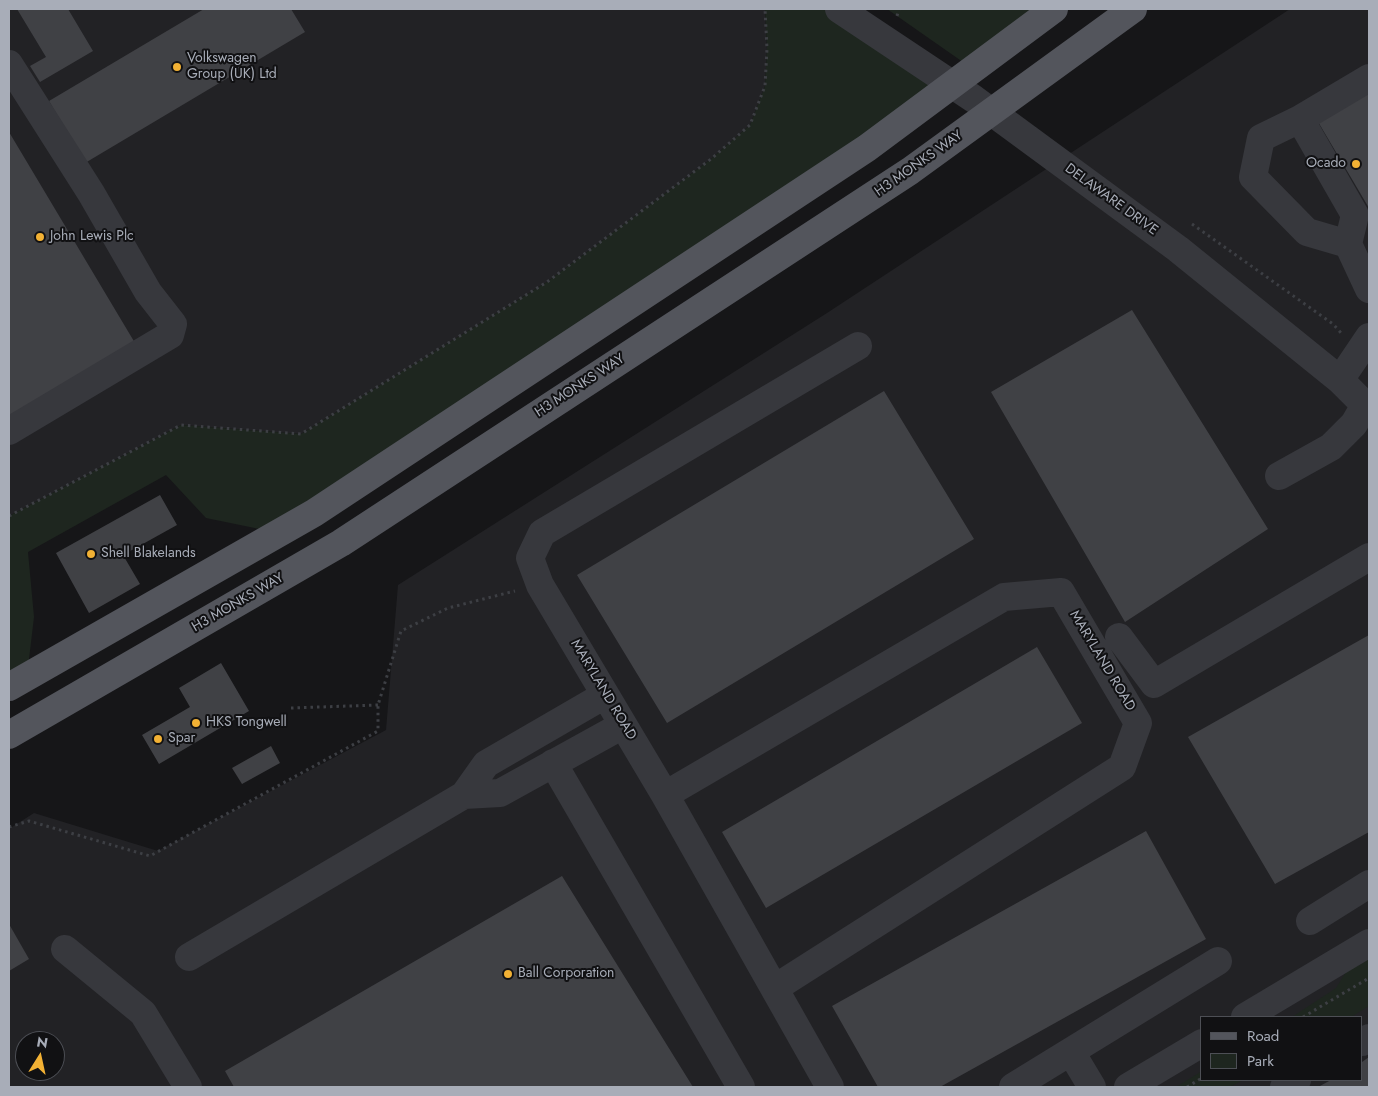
<!DOCTYPE html>
<html>
<head>
<meta charset="utf-8">
<style>
  body { margin:0 }
  #map { position:relative; width:1378px; height:1096px; overflow:hidden; background:#161618; font-family:Jost,sans-serif }
  canvas { display:block }
  .frame { position:absolute; inset:0; border:10px solid #a8adb8; pointer-events:none }
  .legend { position:absolute; left:1200px; top:1016px; width:162px; height:65px; box-sizing:border-box; background:#111113; border:1px solid #4d4f55; margin:0; padding:6px 9px; list-style:none; font-size:15px; color:#a8adb8 }
  .legend li { display:flex; align-items:center; gap:10px; height:25px }
  .legend b { width:25px; border:1px solid #4d4f55 }
  .north { position:absolute; left:15px; top:1031px; width:50px; height:50px; box-sizing:border-box; background:#111113; border:1px solid #4d4f55; border-radius:50%; rotate:10deg; font-size:14px; font-weight:700; line-height:20px; text-align:center; color:#a8adb8 }
  .north::after { content:''; display:block; margin:auto; width:18px; height:22px; background:#f2b134; clip-path:polygon(50% 0,100% 100%,50% 72%,0 100%) }
</style>
</head>
<body>
<div id="map">
<canvas width="1378" height="1096"></canvas>
<div class="frame"></div>
<ul class="legend">
<li><b style="height:6px;background:#53555c"></b>Road</li>
<li><b style="height:14px;background:#1e261f"></b>Park</li>
</ul>
<div class="north">N</div>
</div>
<script>
const ctx = document.querySelector('canvas').getContext('2d');
ctx.lineJoin = 'round';
function fill(path, color) {
  ctx.fillStyle = color;
  ctx.fill(path, 'evenodd');
}
function poly(rows) {
  const path = new Path2D();
  for (const r of rows) {
    path.moveTo(r[0], r[1]);
    for (let i = 2; i < r.length; i += 2) path.lineTo(r[i], r[i + 1]);
  }
  return path;
}
function trace(path, color, width, dash) {
  ctx.strokeStyle = color;
  ctx.lineWidth = width;
  ctx.lineCap = dash ? 'butt' : 'round';
  ctx.setLineDash(dash || []);
  ctx.stroke(path);
}
function label(font, color, halo, rows, align = 'center') {
  ctx.font = font + ' Jost,sans-serif';
  ctx.lineWidth = 4;
  ctx.setLineDash([]);
  ctx.textBaseline = 'middle';
  ctx.strokeStyle = halo;
  ctx.fillStyle = color;
  for (const [text, x, y, turn = 0] of rows) {
    ctx.save();
    ctx.translate(x, y);
    ctx.rotate((+turn || 0) * Math.PI / 180);
    ctx.textAlign = isNaN(turn) ? turn : align;
    if (halo) ctx.strokeText(text, 0, 0);
    ctx.fillText(text, 0, 0);
    ctx.restore();
  }
}
const built = poly([
  [9,9,765,9,767,49,765,86,750,125,711,159,547,282,301,434,181,425,9,516],
  [1290,9,1369,9,1369,1087,9,1087,9,829,34,813,158,851,386,730,398,585,827,313],
  [1202,1017,1362,1017,1362,1080,1202,1080],
  [25,1041,55,1041,55,1071,25,1071]
]);
const green = poly([
  [765,9,839,9,953,85,279,533,206,518,166,475,28,552,34,617,27,676,9,687,9,516,181,425,301,434,547,282,711,159,750,125,765,86,767,49],
  [887,9,1054,9,970,67],
  [1369,959,1369,1006,1351,1017,1292,1017,1336,988,1346,972],
  [1202,1071,1202,1080,1243,1080,1230,1087,1176,1087]
]);
const building = poly([
  [17,9,68,9,93,51,40,82,30,66,46,57],
  [204,9,291,9,305,32,85,163,49,101],
  [1369,90,1369,208,1317,120],
  [9,132,135,343,9,419],
  [1132,310,1268,529,1125,622,991,392],
  [884,391,974,539,667,723,577,575],
  [160,495,177,525,123,555,140,584,89,613,56,553],
  [1369,635,1369,832,1275,884,1188,737],
  [1037,647,1082,723,766,908,722,832],
  [221,663,249,711,159,764,142,735,190,707,179,688],
  [271,746,280,763,242,784,232,768],
  [1146,831,1206,939,940,1087,878,1087,832,1006],
  [562,876,693,1087,234,1087,225,1071],
  [9,924,29,959,9,971],
  [1369,1057,1369,1087,1318,1087,1331,1080,1362,1080,1362,1062]
]);
const path = poly([
  [897,16,899,9],
  [1192,224,1333,324,1342,334],
  [9,516,181,425,301,434,547,282,711,159,750,125,765,86,767,49,765,9],
  [291,708,378,705],
  [9,827,29,821,150,856,378,731,378,705,401,631,448,608,515,591],
  [1303,1017,1369,978],
  [1187,1087,1202,1078]
]);
const minor = poly([
  [839,9,974,99,1178,249,1340,380,1369,409],
  [9,64,91,193,148,292,173,324,170,335,9,431],
  [1300,119,1369,78],
  [1348,244,1307,232,1253,177,1261,138,1300,119,1355,215,1348,244,1369,289],
  [1340,380,1369,337],
  [1279,476,1331,447,1354,424,1365,405],
  [1119,637,1154,684,1369,557],
  [553,763,741,1087],
  [464,795,500,793,623,725],
  [665,795,1004,597,1061,592,1138,723,1122,767,775,988],
  [1310,921,1369,884],
  [65,949,143,1013,188,1087],
  [189,957,464,795,486,764,605,695],
  [1245,1017,1369,943],
  [1362,1042,1369,1038],
  [1071,1052,1092,1087],
  [830,1087,665,795,540,585,530,558,542,533,858,346],
  [1013,1087,1218,961],
  [1128,1087,1202,1043],
  [1284,1087,1297,1080]
]);
const major = poly([
  [9,687,314,513,867,148,1054,9],
  [9,735,341,543,910,171,1133,9]
]);
const markers = [
  [177,67,5,"#f2b134"],
  [1356,164,5,"#f2b134"],
  [40,237,5,"#f2b134"],
  [91,554,5,"#f2b134"],
  [196,723,5,"#f2b134"],
  [158,739,5,"#f2b134"],
  [508,974,5,"#f2b134"]
];
const poiNames = [
  ["Volkswagen",187,59],
  ["Group (UK) Ltd",187,75],
  ["Ocado",1346,164,"right"],
  ["John Lewis Plc",50,237],
  ["Shell Blakelands",101,554],
  ["HKS Tongwell",206,723],
  ["Spar",168,739],
  ["Ball Corporation",518,974]
];
const streetNames = [
  ["H3 MONKS WAY",919,164,-35],
  ["DELAWARE DRIVE",1111,200,36],
  ["H3 MONKS WAY",580,386,-33],
  ["H3 MONKS WAY",238,603,-30],
  ["MARYLAND ROAD",1102,661,59],
  ["MARYLAND ROAD",603,690,59]
];
fill(built, '#222225');
fill(green, '#1e261f');
fill(building, '#404145');
trace(path, '#3d3f44', 3, [2.5, 4]);
trace(minor, '#37383d', 28);
trace(major, '#53555c', 28);
for (const [x, y, r, color] of markers) {
  const dot = new Path2D();
  dot.arc(x, y, r, 0, 2 * Math.PI);
  ctx.fillStyle = color;
  ctx.fill(dot);
  trace(dot, '#111113', 2);
}
label('14px', '#a8adb8', '#111113', poiNames, 'left');
label('14px', '#a8adb8', '#111113', streetNames);
</script>
</body>
</html>
